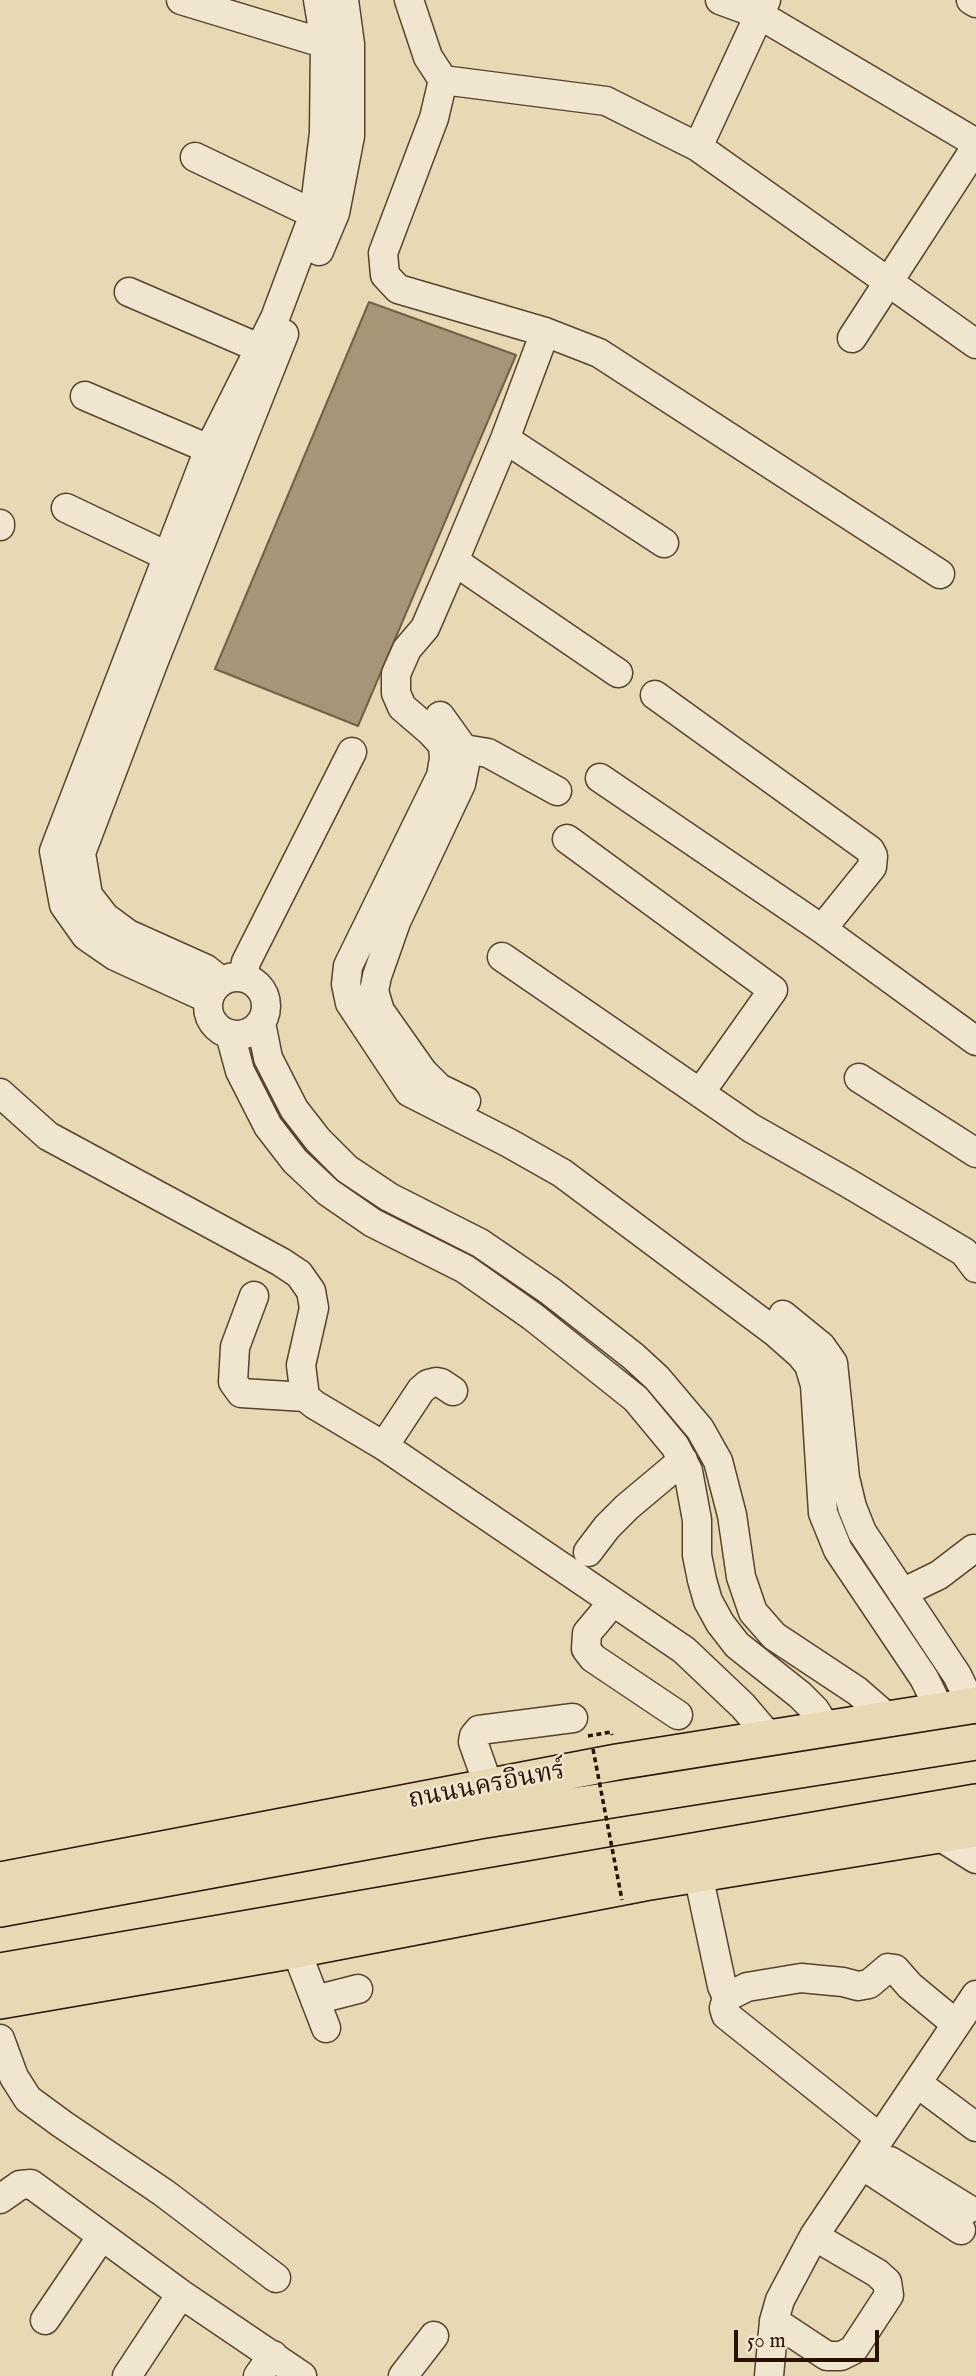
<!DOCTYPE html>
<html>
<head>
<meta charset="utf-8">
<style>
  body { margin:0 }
  #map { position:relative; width:976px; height:2376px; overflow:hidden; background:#e8d9b5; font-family:"IM FELL English",serif }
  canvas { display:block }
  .scale { position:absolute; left:734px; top:2330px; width:145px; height:32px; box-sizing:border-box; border:4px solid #281101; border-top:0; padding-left:9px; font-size:21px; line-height:24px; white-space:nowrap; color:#281101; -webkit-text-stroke:5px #f0e6cf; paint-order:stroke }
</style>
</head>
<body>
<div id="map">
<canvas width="976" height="2376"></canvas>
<div class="scale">50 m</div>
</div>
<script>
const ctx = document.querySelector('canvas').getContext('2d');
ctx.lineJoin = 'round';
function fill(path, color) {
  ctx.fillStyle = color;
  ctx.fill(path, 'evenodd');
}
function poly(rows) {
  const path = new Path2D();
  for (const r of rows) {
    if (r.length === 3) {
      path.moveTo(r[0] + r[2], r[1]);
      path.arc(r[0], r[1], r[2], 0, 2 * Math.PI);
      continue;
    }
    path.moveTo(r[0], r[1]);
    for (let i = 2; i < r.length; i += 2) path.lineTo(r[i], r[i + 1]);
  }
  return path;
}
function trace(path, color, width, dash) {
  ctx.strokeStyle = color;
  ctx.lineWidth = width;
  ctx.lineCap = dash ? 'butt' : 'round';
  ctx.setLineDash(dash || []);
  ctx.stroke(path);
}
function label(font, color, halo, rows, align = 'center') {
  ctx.font = font + ' "IM FELL English","Noto Serif Thai",serif';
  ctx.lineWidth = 5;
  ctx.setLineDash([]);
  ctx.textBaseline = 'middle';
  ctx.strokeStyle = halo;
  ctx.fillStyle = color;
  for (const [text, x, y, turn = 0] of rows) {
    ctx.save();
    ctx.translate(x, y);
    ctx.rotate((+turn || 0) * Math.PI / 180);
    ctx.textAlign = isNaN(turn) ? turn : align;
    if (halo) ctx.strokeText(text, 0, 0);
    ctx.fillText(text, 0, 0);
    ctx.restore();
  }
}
const water = poly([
  [369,302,516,355,358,726,215,669,369,302]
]);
const path = poly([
  [588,1736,611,1732,612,1735]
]);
const minor = poly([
  [181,0,313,40,341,43],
  [409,0,428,57,443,80,434,118,383,253,385,275,398,289,545,332,599,353,940,574],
  [720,0,758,14,976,143],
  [971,0,976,3],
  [443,80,606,101,698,147,976,344],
  [698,147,766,0],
  [195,157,314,214],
  [319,251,335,213,350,136,350,44,344,0],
  [129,292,259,348],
  [545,332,505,439,454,561,425,628,407,649,396,674,396,693,402,707,430,731,443,745,444,759,441,776,348,966,346,984,350,1003,409,1092,509,1143,562,1173,775,1332,800,1354,809,1365,815,1385,823,1513,838,1550,924,1678,941,1712],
  [852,338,976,147],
  [85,396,209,449],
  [505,439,664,543],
  [66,508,167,556],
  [0,524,0,526],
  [454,561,618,673],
  [655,695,870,850,873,856,872,867,822,929],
  [440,716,463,748,465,764,461,784,396,922,377,976,374,991,380,1011,423,1072,439,1088,466,1101],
  [446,746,488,753,557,791],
  [600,778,822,929,976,1041],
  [567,839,773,990,700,1093],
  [502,957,751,1128,848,1183,964,1252,976,1268],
  [243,977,246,962,352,752],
  [237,1006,29],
  [221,981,206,969,128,934,105,917,88,895,81,853,154,661,284,334],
  [209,999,115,956,86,936,64,905,54,851,209,449,275,318,314,214,324,133,325,42,318,0],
  [261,1023,268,1058,294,1109,318,1140,347,1169,389,1197,480,1243,550,1291,633,1356,657,1378,700,1429,718,1461,732,1515,741,1577,753,1612,774,1636,857,1691,888,1718],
  [230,1034,240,1071,268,1126,295,1161,328,1192,373,1223,465,1269,532,1316,636,1399,675,1446,688,1471,697,1520,697,1555,702,1580,708,1601,720,1623,737,1645,800,1695,815,1710,827,1729],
  [859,1078,976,1153],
  [0,1093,48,1136,281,1262,299,1274,311,1291,314,1308,301,1365,305,1397,315,1405,384,1446,684,1650,743,1706,771,1739],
  [254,1296,235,1347,233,1382,241,1393,305,1397],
  [783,1315,821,1346,833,1363,845,1478,852,1507,862,1532,957,1675,972,1706],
  [384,1446,421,1390,428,1384,436,1382,441,1383,453,1391],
  [588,1552,607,1527,627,1507,683,1460],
  [902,1593,939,1575,973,1549],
  [613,1602,587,1633,586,1649,593,1658,678,1715],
  [489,1787,473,1742,474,1736,479,1730,573,1718],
  [936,1834,976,1859],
  [698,1874,722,1986,727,1997],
  [296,1950,326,2028],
  [315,2000,358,1989],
  [0,2039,14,2077,28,2099,62,2124,164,2193,276,2278],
  [917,2083,976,2127],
  [880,2138,726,2015,724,2008,727,1997,747,1987,801,1978,843,1982,858,1986,869,1984,888,1968,895,1969,910,1986,956,2024],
  [890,2161,968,2209],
  [862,2165,961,2230],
  [0,2199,20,2185,31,2184,181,2294,302,2376],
  [45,2320,102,2236],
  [774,2321,827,2356,841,2356,853,2350,889,2295,887,2282,877,2273,814,2236],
  [127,2376,181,2294],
  [258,2376,273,2355],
  [403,2376,434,2336],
  [769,2376,774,2321,780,2300,814,2236,976,1995]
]);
const major = poly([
  [0,1880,617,1762,976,1705],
  [0,1909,479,1821,976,1742],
  [0,1971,976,1802],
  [0,2001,296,1950,644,1883,976,1829]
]);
const pathBridge = poly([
  [593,1749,622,1900]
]);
const streetNames = [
  ["ถนนนครอินทร์",487,1787,-11]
];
fill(water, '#a79578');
trace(water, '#746048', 2);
trace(minor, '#58432e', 31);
trace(major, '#281101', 38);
trace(path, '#281101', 3.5, [5, 3.5]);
trace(minor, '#f0e6cf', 28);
trace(major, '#e8d9b5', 35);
trace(pathBridge, '#281101', 3.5, [5, 3.5]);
label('26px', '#281101', '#f0e6cf', streetNames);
</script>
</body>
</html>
